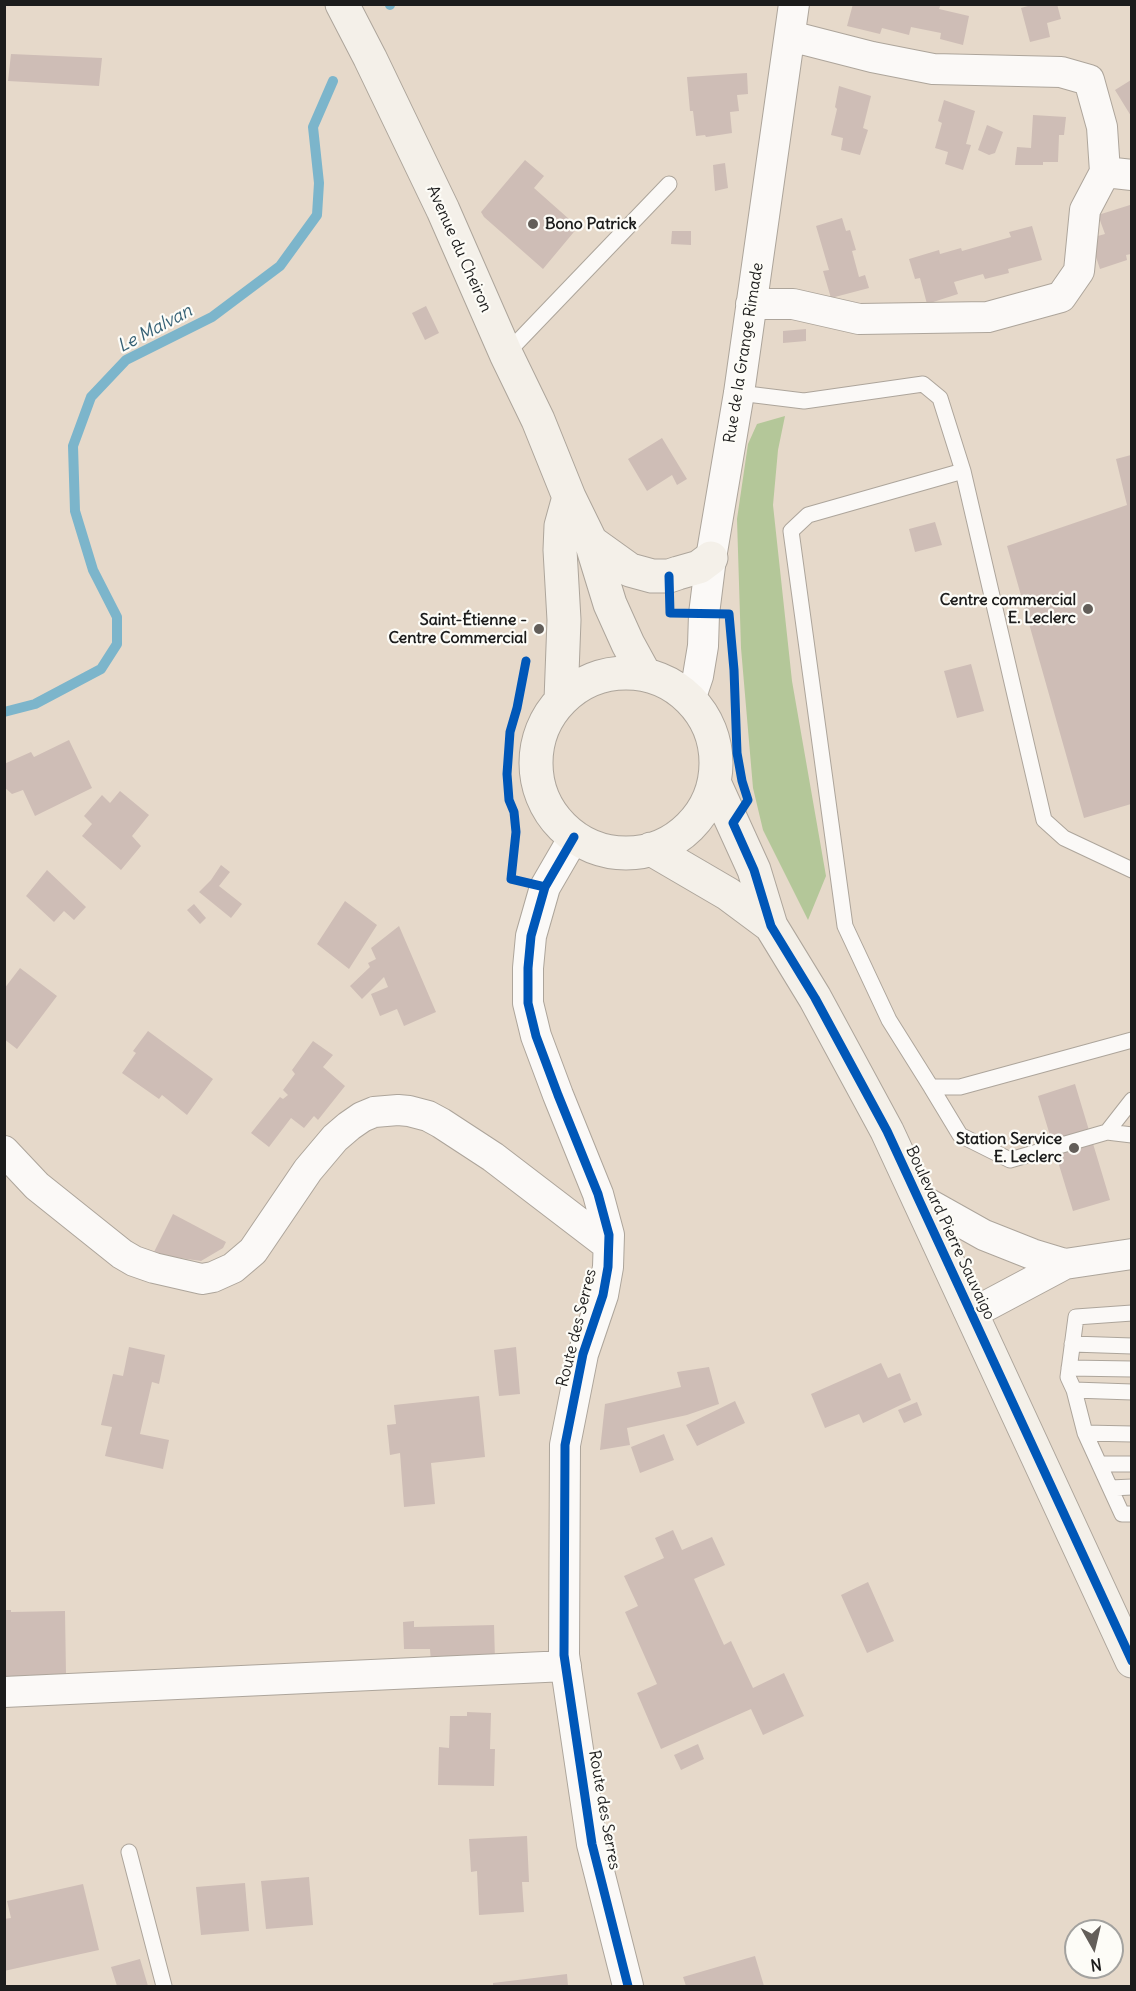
<!DOCTYPE html>
<html>
<head>
<meta charset="utf-8">
<style>
  body { margin:0 }
  #map { position:relative; width:1136px; height:1991px; overflow:hidden; background:#e6d9ca; font-family:Delius,sans-serif }
  canvas { display:block }
  .frame { position:absolute; inset:0; border:6px solid #1c1c1c; pointer-events:none }
  .north { position:absolute; left:1064px; top:1919px; width:60px; height:60px; box-sizing:border-box; background:#fdfcf7; border:2px solid #a3a29f; border-radius:50%; rotate:172deg; font-size:16px; font-weight:700; line-height:24px; text-align:center; color:#1c1c1c }
  .north::after { content:''; display:block; margin:auto; width:21px; height:27px; background:#635e59; clip-path:polygon(50% 0,100% 100%,50% 72%,0 100%) }
</style>
</head>
<body>
<div id="map">
<canvas width="1136" height="1991"></canvas>
<div class="frame"></div>
<div class="north">N</div>
</div>
<script>
const ctx = document.querySelector('canvas').getContext('2d');
ctx.lineJoin = 'round';
function fill(path, color) {
  ctx.fillStyle = color;
  ctx.fill(path, 'evenodd');
}
function poly(rows) {
  const path = new Path2D();
  for (const r of rows) {
    if (r.length === 3) {
      path.moveTo(r[0] + r[2], r[1]);
      path.arc(r[0], r[1], r[2], 0, 2 * Math.PI);
      continue;
    }
    path.moveTo(r[0], r[1]);
    for (let i = 2; i < r.length; i += 2) path.lineTo(r[i], r[i + 1]);
  }
  return path;
}
function trace(path, color, width, dash) {
  ctx.strokeStyle = color;
  ctx.lineWidth = width;
  ctx.lineCap = dash ? 'butt' : 'round';
  ctx.setLineDash(dash || []);
  ctx.stroke(path);
}
function label(font, color, halo, rows, align = 'center') {
  ctx.font = font + ' Delius,sans-serif';
  ctx.lineWidth = 4.5;
  ctx.setLineDash([]);
  ctx.textBaseline = 'middle';
  ctx.strokeStyle = halo;
  ctx.fillStyle = color;
  for (const [text, x, y, turn = 0] of rows) {
    ctx.save();
    ctx.translate(x, y);
    ctx.rotate((+turn || 0) * Math.PI / 180);
    ctx.textAlign = isNaN(turn) ? turn : align;
    if (halo) ctx.strokeText(text, 0, 0);
    ctx.fillText(text, 0, 0);
    ctx.restore();
  }
}
const forest = poly([
  [785,416,778,450,773,505,792,681,826,876,808,920,763,830,753,788,741,648,737,519,748,444,757,424]
]);
const stream = poly([
  [390,5,390,4],
  [4,712,35,704,101,669,117,644,117,617,93,570,75,511,73,446,91,397,126,360,212,317,280,266,317,215,319,183,313,127,333,81]
]);
const building = poly([
  [853,4,941,4,939,9,969,16,963,45,940,39,941,33,911,27,909,35,882,28,880,34,847,26],
  [1028,4,1057,4,1061,19,1047,23,1050,37,1030,42,1021,8,1028,6],
  [11,54,102,58,99,86,8,81],
  [747,73,748,94,737,95,739,111,730,112,732,133,706,137,705,135,696,136,693,111,690,111,687,77],
  [1131,80,1131,116,1115,90],
  [839,86,871,96,863,128,868,130,860,155,841,150,843,138,831,135,837,109,835,107],
  [944,100,975,111,966,144,971,145,963,170,945,164,948,152,935,148,942,123,938,121],
  [1033,115,1066,117,1064,135,1059,135,1058,162,1043,162,1043,165,1015,165,1017,147,1031,148],
  [987,125,1003,132,995,153,989,155,978,150],
  [525,160,544,176,534,188,578,227,543,269,484,217,481,212],
  [725,163,728,188,715,191,713,165],
  [1130,205,1131,210,1131,254,1126,255,1127,260,1100,269,1094,251,1097,250,1094,237,1105,234,1098,215],
  [842,218,846,231,850,230,856,250,852,251,859,277,865,275,869,288,831,298,823,271,829,270,816,226],
  [1032,226,1042,260,1008,269,1009,273,985,279,983,274,954,282,958,294,927,304,920,278,915,279,909,259,939,250,940,254,961,248,962,251,1011,237,1009,232],
  [672,231,691,231,691,245,671,244],
  [426,306,439,333,425,340,412,313],
  [806,329,806,341,783,343,783,331],
  [662,438,687,479,677,485,672,475,647,491,628,459],
  [1131,455,1131,804,1084,818,1007,546,1127,505,1116,459],
  [935,522,942,545,915,552,909,529],
  [971,664,984,711,957,718,944,671],
  [69,740,92,788,35,816,23,790,12,794,4,787,4,764,31,752,34,757],
  [120,791,149,815,132,836,141,846,121,870,82,836,92,824,84,816,102,795,110,803],
  [221,865,230,872,219,886,242,904,231,918,199,892,211,880],
  [47,870,86,907,74,920,64,911,54,922,26,896],
  [345,901,377,925,349,969,317,944],
  [194,904,206,918,200,924,187,910],
  [399,926,436,1012,404,1026,397,1009,380,1016,371,994,388,987,384,977,362,999,350,986,370,967,368,963,376,959,371,948],
  [20,968,57,996,17,1049,4,1039,4,989],
  [148,1031,213,1079,187,1115,162,1095,159,1099,122,1073,136,1053,133,1051],
  [313,1041,333,1055,323,1067,345,1086,318,1120,314,1116,304,1128,291,1118,269,1147,251,1133,280,1097,283,1099,288,1095,283,1090,295,1074,292,1070],
  [1075,1084,1110,1200,1073,1211,1038,1096],
  [173,1214,226,1242,223,1248,201,1261,153,1254],
  [129,1347,165,1355,159,1384,152,1382,140,1434,169,1440,163,1469,105,1456,112,1427,101,1425,113,1374,123,1376],
  [516,1347,520,1394,499,1396,494,1350],
  [881,1363,888,1378,900,1373,911,1400,863,1423,859,1414,825,1428,811,1394],
  [709,1367,719,1404,687,1415,627,1428,630,1445,600,1450,605,1404,681,1387,677,1372],
  [479,1396,485,1457,431,1463,435,1504,404,1507,400,1453,390,1455,387,1425,396,1424,394,1405],
  [735,1401,745,1423,697,1446,686,1425],
  [917,1402,922,1415,904,1423,898,1410],
  [664,1434,674,1460,640,1473,631,1447],
  [673,1530,682,1550,712,1537,725,1565,694,1579,724,1645,731,1641,753,1688,784,1673,804,1716,763,1735,751,1709,661,1749,637,1693,657,1684,625,1612,638,1606,624,1576,664,1558,655,1538],
  [868,1582,894,1641,867,1653,841,1595],
  [4,1610,11,1610,11,1612,65,1611,66,1675,4,1677],
  [414,1621,414,1627,494,1625,495,1660,431,1662,430,1649,404,1649,403,1622],
  [467,1712,491,1713,490,1749,495,1749,494,1786,438,1785,439,1747,449,1748,450,1716,467,1716],
  [698,1744,704,1759,681,1770,674,1755],
  [527,1836,529,1882,522,1882,524,1912,479,1915,477,1871,471,1872,469,1839],
  [309,1877,313,1925,266,1929,261,1881],
  [245,1883,249,1931,201,1935,196,1887],
  [83,1884,99,1950,4,1971,4,1919,11,1918,7,1901],
  [755,1956,764,1986,686,1986,683,1977],
  [140,1959,148,1986,117,1986,111,1967],
  [567,1974,568,1986,493,1986,493,1983]
]);
const lane = poly([
  [506,354,669,184],
  [739,393,804,401,923,384,940,398,963,471,1044,820,1064,838,1132,870],
  [963,471,808,515,791,531,845,926,889,1020,931,1087,960,1087,1132,1040],
  [931,1087,960,1135,1010,1160,1107,1132,1132,1135],
  [1107,1132,1132,1100],
  [1132,1313,1076,1317,1068,1377,1074,1390,1085,1433,1122,1514,1132,1514],
  [1072,1344,1132,1346],
  [1069,1368,1132,1369],
  [1074,1390,1132,1392],
  [1085,1433,1132,1434],
  [1100,1464,1132,1464],
  [1111,1488,1132,1487],
  [129,1852,164,1986]
]);
const street = poly([
  [790,36,872,57,933,69,1061,72,1089,80,1102,127,1105,172,1132,175],
  [751,304,793,304,859,319,988,317,1061,297,1079,271,1085,210,1105,172],
  [690,700,698,676,703,646,704,614,711,558,739,393,794,4],
  [574,837,545,887,531,936,528,968,528,1003,536,1036,558,1095,598,1194,609,1235,608,1267,603,1295,583,1354,565,1445,564,1655,592,1844,628,1986],
  [4,1151,37,1186,122,1254,134,1261,154,1268,202,1279,213,1277,233,1268,253,1251,308,1170,335,1138,349,1126,362,1117,374,1112,398,1110,409,1111,428,1116,441,1123,493,1157,608,1245],
  [918,1198,984,1235,1032,1254,1065,1264],
  [968,1309,988,1305,1065,1264,1132,1254],
  [4,1692,566,1666]
]);
const secondary = poly([
  [342,4,370,58,443,210,506,354,538,420,569,497,591,542,610,604,628,644,645,675],
  [591,542,630,570,652,576,669,576,678,573,699,567,711,558],
  [626,763,90],
  [561,700,564,620,560,550,561,526,569,497],
  [714,782,754,870,771,926,815,998,887,1131,1132,1661],
  [651,849,728,894,771,926]
]);
const cycleway = poly([
  [669,576,670,613,729,614,734,670,737,753,742,781,748,800,733,823,754,870,771,926,815,998,887,1131,1132,1661],
  [526,661,517,708,510,732,507,774,509,800,514,812,516,832,511,879,545,887],
  [574,837,545,887,531,936,528,968,528,1003,536,1036,558,1095,598,1194,609,1235,608,1267,603,1295,583,1354,565,1445,564,1655,592,1844,628,1986]
]);
const markers = [
  [533,224,6,"#635e59"],
  [1088,609,6,"#635e59"],
  [539,629,6,"#635e59"],
  [1074,1148,6,"#635e59"]
];
const poiNames = [
  ["Bono Patrick",545,224,"left"],
  ["Centre commercial",1076,600],
  ["E. Leclerc",1076,618],
  ["Saint-Étienne -",527,620],
  ["Centre Commercial",527,638],
  ["Station Service",1062,1139],
  ["E. Leclerc",1062,1157]
];
const streetNames = [
  ["Avenue du Cheiron",459,249,66],
  ["Rue de la Grange Rimade",744,353,-81],
  ["Boulevard Pierre Sauvaigo",950,1233,65],
  ["Route des Serres",577,1328,-76],
  ["Route des Serres",604,1810,80]
];
const waterNames = [
  ["Le Malvan",155,329,-28]
];
fill(forest, '#b4c799');
trace(stream, '#7cb5cb', 10);
fill(building, '#cebdb6');
trace(lane, '#ada59b', 17);
trace(street, '#ada59b', 32);
trace(secondary, '#ada59b', 35);
trace(lane, '#fbf9f7', 15);
trace(street, '#fbf9f7', 30);
trace(secondary, '#f4f0e9', 33);
trace(cycleway, '#0057b8', 9);
for (const [x, y, r, color] of markers) {
  const dot = new Path2D();
  dot.arc(x, y, r, 0, 2 * Math.PI);
  ctx.fillStyle = color;
  ctx.fill(dot);
  trace(dot, '#fdfcf7', 2);
}
label('bold 16px', '#1c1c1c', '#fdfcf7', poiNames, 'right');
label('16px', '#1c1c1c', '#fdfcf7', streetNames);
label('italic 18px', '#356074', '#fdfcf7', waterNames);
</script>
</body>
</html>
